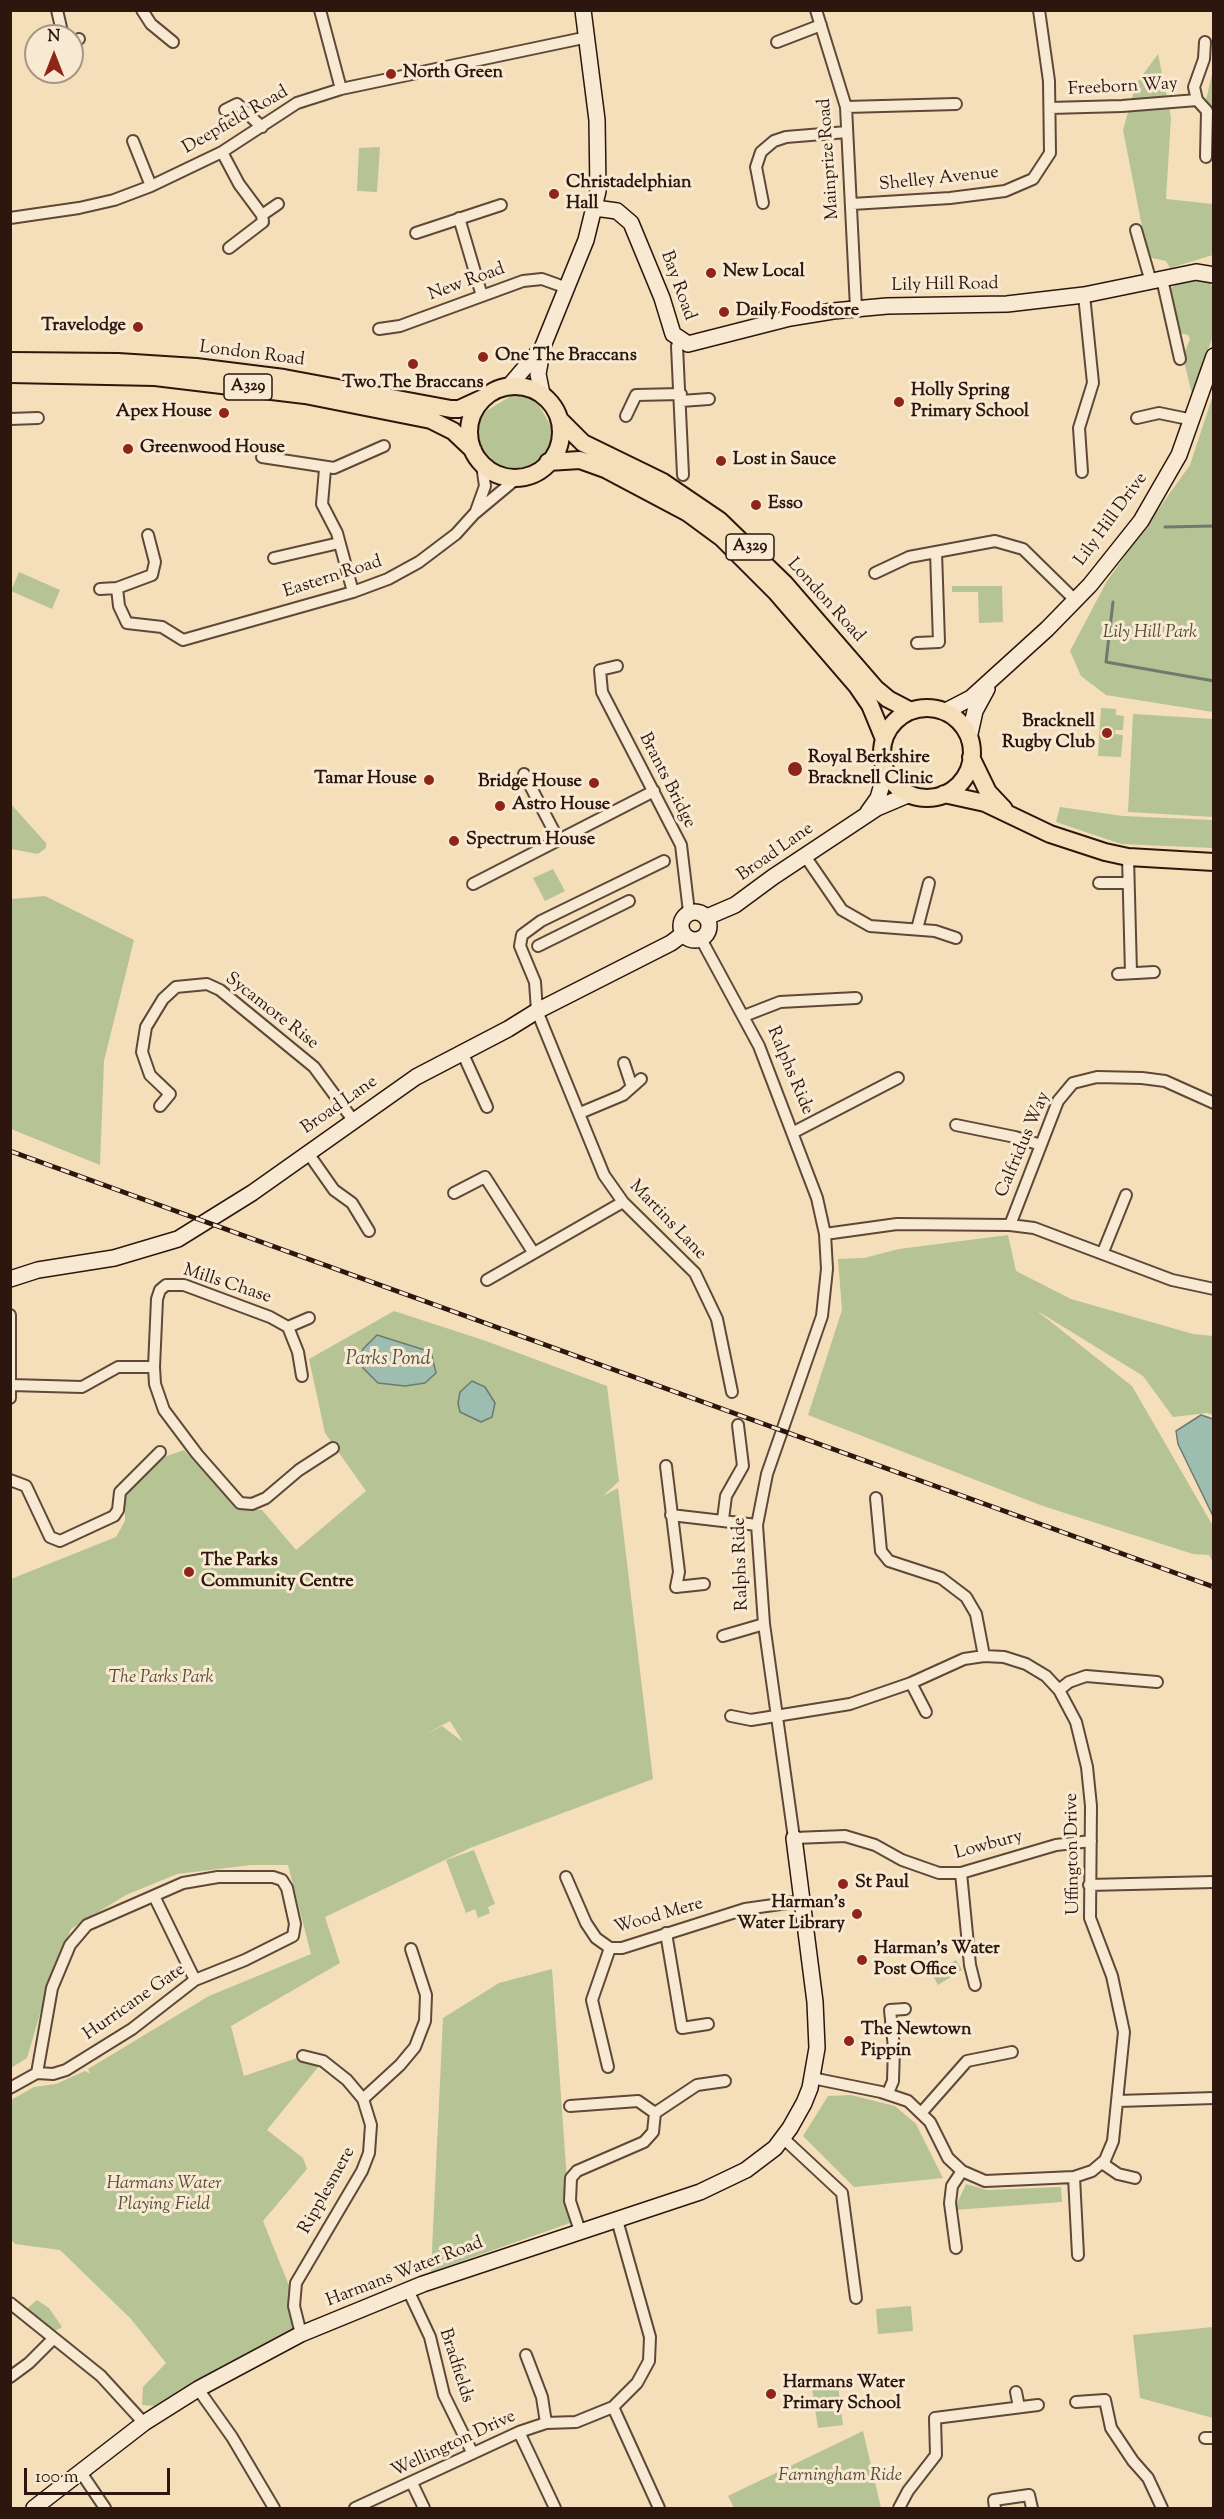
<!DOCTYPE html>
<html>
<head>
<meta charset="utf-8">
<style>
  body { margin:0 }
  #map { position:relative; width:1224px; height:2519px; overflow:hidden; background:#f5dfba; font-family:"Sorts Mill Goudy",serif }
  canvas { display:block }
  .frame { position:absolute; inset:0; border:12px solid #2c160d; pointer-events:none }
  .north { position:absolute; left:24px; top:24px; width:60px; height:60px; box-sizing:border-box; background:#f8ead2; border:2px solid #a69583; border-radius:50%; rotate:0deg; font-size:16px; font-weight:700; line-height:24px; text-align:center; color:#2c160d }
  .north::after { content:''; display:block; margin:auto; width:21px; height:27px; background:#8f2418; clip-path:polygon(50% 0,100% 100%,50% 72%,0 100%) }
  .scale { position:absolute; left:24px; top:2468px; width:146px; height:27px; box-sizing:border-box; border:3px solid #2c160d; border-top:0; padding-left:8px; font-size:18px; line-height:21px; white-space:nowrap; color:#2c160d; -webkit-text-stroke:4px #f8ead2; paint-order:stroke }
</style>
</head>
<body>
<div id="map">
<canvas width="1224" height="2519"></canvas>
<div class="frame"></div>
<div class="north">N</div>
<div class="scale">100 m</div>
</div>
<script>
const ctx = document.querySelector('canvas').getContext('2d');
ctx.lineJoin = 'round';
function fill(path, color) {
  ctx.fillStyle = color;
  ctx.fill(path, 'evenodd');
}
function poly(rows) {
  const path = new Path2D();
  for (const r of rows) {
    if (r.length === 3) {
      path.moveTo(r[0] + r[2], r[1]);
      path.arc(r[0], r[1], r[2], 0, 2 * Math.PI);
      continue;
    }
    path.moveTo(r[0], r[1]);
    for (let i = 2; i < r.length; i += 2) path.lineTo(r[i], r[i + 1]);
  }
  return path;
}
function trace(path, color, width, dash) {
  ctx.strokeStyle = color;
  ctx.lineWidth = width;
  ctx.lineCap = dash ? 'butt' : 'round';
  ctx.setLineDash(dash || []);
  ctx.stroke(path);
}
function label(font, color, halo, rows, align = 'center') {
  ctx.font = font + ' "Sorts Mill Goudy",serif';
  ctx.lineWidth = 6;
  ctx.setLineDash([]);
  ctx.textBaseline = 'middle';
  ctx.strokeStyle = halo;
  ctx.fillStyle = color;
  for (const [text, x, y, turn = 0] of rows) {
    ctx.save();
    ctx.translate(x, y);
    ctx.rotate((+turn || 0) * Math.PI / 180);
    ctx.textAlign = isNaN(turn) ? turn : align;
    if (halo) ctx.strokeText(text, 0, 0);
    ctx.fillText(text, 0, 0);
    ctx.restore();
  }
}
const green = poly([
  [1158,54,1171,117,1166,199,1213,204,1213,255,1170,268,1166,261,1148,257,1123,130,1136,84],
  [1213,70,1213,116,1206,100],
  [380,147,377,192,357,191,359,148],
  [1205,274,1213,288,1213,336,1192,394,1183,357,1190,339,1188,335,1180,333,1169,289,1189,277],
  [521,395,531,397,537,402,552,428,553,444,550,453,541,460,511,473,494,467,488,462,476,436,481,414,511,396],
  [1213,395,1213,712,1106,695,1081,676,1070,651,1107,581,1190,465],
  [19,572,60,590,52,609,11,591],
  [952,586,1002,586,1003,622,979,623,978,592,952,592],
  [1101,708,1116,709,1116,715,1124,716,1123,730,1115,730,1115,734,1123,735,1121,757,1098,756],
  [1133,714,1213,719,1213,817,1128,812],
  [10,803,46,843,46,848,38,854,11,849],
  [1060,807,1123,816,1213,820,1213,848,1121,844,1056,822],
  [553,869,565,891,545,901,533,878],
  [45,896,134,940,104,1061,100,1165,11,1129,11,899],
  [1008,1235,1016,1271,1071,1299,1193,1334,1213,1336,1213,1415,1207,1413,1173,1417,1143,1376,1036,1310,1132,1386,1213,1526,1213,1562,1209,1555,1193,1554,1043,1506,808,1415,842,1310,838,1259,864,1258,899,1249],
  [394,1311,486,1341,607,1386,619,1481,603,1496,618,1488,653,1779,470,1848,325,1917,340,1963,231,2026,244,2076,303,2056,323,2061,267,2130,303,2158,307,2169,263,2221,294,2298,298,2327,155,2406,142,2405,143,2387,166,2363,131,2319,60,2250,15,2244,10,2238,11,2100,34,2087,56,2084,85,2071,90,2074,88,2069,209,1996,311,1954,288,1865,251,1865,177,1874,126,1895,71,1929,47,1990,27,2058,11,2068,11,1579,116,1537,125,1521,125,1492,164,1457,184,1450,237,1509,262,1510,296,1550,366,1491,325,1433,309,1359],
  [450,1721,463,1742,442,1726,417,1739],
  [474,1850,495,1904,488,1907,490,1913,478,1918,475,1909,466,1913,446,1860],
  [937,1958,943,1968,956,1960,962,1970,938,1985,927,1964],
  [552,1969,570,2223,431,2272,443,2018,499,1983],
  [851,2095,895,2106,916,2124,943,2178,854,2187,803,2136,828,2096],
  [966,2184,987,2190,1061,2187,1062,2202,954,2210],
  [37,2300,49,2308,62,2327,48,2335,22,2313],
  [911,2306,913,2331,878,2334,876,2309],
  [1213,2327,1213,2418,1140,2398,1133,2335],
  [837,2378,843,2425,818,2428,811,2382],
  [863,2431,881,2508,734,2508,728,2496]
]);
const water = poly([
  [377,1335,431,1352,436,1373,425,1383,405,1386,378,1383,363,1368,361,1357,363,1349,377,1335],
  [472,1381,485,1387,495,1403,492,1417,481,1422,460,1412,458,1403,460,1392,472,1381],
  [1201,1415,1213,1419,1213,1516,1178,1444,1176,1431,1201,1415]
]);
const stream = poly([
  [1165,527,1214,526],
  [1113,602,1106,662,1214,681]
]);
const street = poly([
  [57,10,63,36],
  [142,10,151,24,173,42],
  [320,10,341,89],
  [816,10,846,107,856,308],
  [777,42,821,25],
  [1205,42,1204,59,1194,87,1197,100,1207,111,1206,157],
  [72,43,79,39],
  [846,107,956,104],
  [1050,108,1122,106,1197,100],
  [225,110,237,104,262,127],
  [133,141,151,186],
  [222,152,239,184,262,215,263,222,229,248],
  [763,203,756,167,761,152,774,141,786,137,847,132],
  [852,204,950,198,1005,191,1033,179,1050,153,1049,81,1039,10],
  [262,215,278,204],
  [10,218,79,208,114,200,151,186,222,152,297,103,341,89,588,37],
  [459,218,482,296],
  [1136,230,1151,282],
  [416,233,501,205],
  [1162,279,1180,359],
  [379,329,400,326,523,281,542,279,567,288],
  [679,341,677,346,683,475],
  [681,401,709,399],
  [626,416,636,395,681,394],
  [1137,418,1159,413,1193,420],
  [10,419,38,418],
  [262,457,334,468,384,446],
  [325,469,322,504,337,533,353,592],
  [1082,472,1079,428,1093,383,1084,295],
  [476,511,485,486,482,465],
  [274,558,339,543],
  [875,573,909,557,995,541,1023,549,1075,600],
  [117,588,119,606,127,623,162,627,183,640,353,592,388,579,419,562,456,534,474,514,516,479],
  [100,589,117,588,152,575,155,562,148,535],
  [917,643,939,642,936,552],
  [617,666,600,670,602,692,681,845,689,912],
  [524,774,558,839],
  [805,856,842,910,870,926,935,931,956,938],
  [1128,857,1131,973],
  [664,861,541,921,522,935,520,946,535,982,537,1011,604,1175,623,1202,695,1273,717,1319,732,1392],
  [1099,883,1128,883],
  [473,884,654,791],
  [917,929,929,883],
  [701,939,759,1046,817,1198,825,1234,827,1269,822,1316,767,1474,757,1525,764,1624,794,1838,845,1836,875,1845,902,1860,939,1873,961,1873,1056,1845,1091,1841],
  [538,946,629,901],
  [1118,974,1154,972],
  [744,1016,780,1002,856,998],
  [462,1052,487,1107],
  [624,1063,632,1087],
  [160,1106,170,1094,150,1075,142,1052,146,1027,163,999,176,987,207,984,220,990,314,1067,353,1120],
  [580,1113,623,1095,641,1079],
  [956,1125,1015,1137,1041,1145],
  [794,1132,898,1078],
  [308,1153,334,1190,352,1203,369,1231],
  [454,1193,485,1177,533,1252],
  [1010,1225,1058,1101,1073,1083,1097,1077,1142,1078,1165,1081,1214,1103],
  [825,1234,897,1224,1010,1225,1034,1228,1172,1280,1214,1289],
  [1103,1252,1126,1195],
  [487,1280,623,1202],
  [10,1315,10,1398],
  [288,1327,309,1318],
  [302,1376,298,1352,288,1327,270,1317,184,1285,166,1285,160,1290,157,1299,154,1367,155,1384,164,1410,197,1454,240,1503,252,1504,266,1498,299,1470,333,1448],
  [11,1385,82,1387,118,1367,154,1367],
  [666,1466,679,1572,676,1587,704,1584],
  [10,1480,26,1486,50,1537,60,1541,114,1516,118,1510,120,1492,160,1452],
  [876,1498,881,1551,889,1561,941,1578,966,1597,976,1614,984,1656],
  [671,1515,757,1525],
  [723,1519,726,1496,743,1466,738,1425],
  [723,1636,764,1624],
  [911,1683,926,1712],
  [1059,1690,1069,1682,1086,1676,1157,1682],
  [731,1716,751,1720,850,1704,911,1683,964,1659,984,1656,1004,1657,1026,1664,1046,1676,1059,1690,1076,1722,1087,1767,1091,1806,1090,1918,1112,1976,1124,2032,1113,2141,1105,2160,1092,2171,1074,2177,985,2181,962,2171,948,2158,930,2122,908,2101,881,2092,812,2078],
  [961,1873,970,1965,975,1985],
  [566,1877,586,1923,596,1938,610,1948,622,1948,745,1909,802,1901],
  [1089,1885,1214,1882],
  [154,1896,195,1980],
  [666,1933,682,2028,708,2024],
  [608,2067,592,2000,610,1948],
  [10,2088,37,2073,53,2074,66,2070,132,2029,195,1980,245,1960,293,1936,295,1924,287,1888,282,1880,273,1877,218,1877,183,1883,87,1925,70,1945,52,1988,37,2073],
  [888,2093,893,2081,894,2048,890,2010,905,2009],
  [363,2099,400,2065,415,2047,425,2021,426,1995,411,1949],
  [1118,2101,1214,2098],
  [570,2106,638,2101,655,2113],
  [922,2112,967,2061,1012,2052],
  [655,2113,697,2085,725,2081],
  [783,2138,842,2193,856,2298],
  [1102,2163,1118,2174,1135,2178],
  [1074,2177,1078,2255],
  [580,2231,570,2201,571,2178,577,2171,644,2142,653,2132,655,2113],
  [956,2248,950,2203,952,2186,962,2171],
  [408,2290,430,2337,444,2395,472,2452],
  [10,2303,101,2376,144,2423],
  [301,2334,294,2306,296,2283,362,2171,369,2153,371,2125,363,2099,347,2080,323,2061,303,2056],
  [526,2355,542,2397,546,2423],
  [10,2377,29,2363,53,2339],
  [198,2389,232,2437,274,2508],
  [1016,2392,1019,2407],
  [1076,2402,1105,2400,1111,2428,1133,2461,1148,2478,1162,2508],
  [613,2407,659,2508],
  [519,2432,555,2508],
  [1205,2438,1214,2438],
  [80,2471,105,2508],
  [412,2483,424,2508],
  [355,2508,519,2432,546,2423,576,2422,613,2407,637,2383,649,2361,650,2337,617,2220],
  [899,2508,908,2491,936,2455,935,2418,1038,2405],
  [995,2508,994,2500,1029,2495,1032,2508]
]);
const secondary = poly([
  [595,208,617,211,631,223,662,298,673,334,688,344,790,318,833,311,887,306,1007,304,1084,295,1196,272,1214,275],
  [510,385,539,351],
  [542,394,538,374,543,346,586,240,598,191,597,120,583,10],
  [944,712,971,698,1047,629,1090,585,1141,521,1179,455,1214,356],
  [969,738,975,711,987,689],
  [868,812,878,798,886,771],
  [695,926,14],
  [707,917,735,905,773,877,877,808,910,794],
  [10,1279,38,1270,114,1258,178,1239,252,1193,416,1077,508,1029,537,1011,671,943,683,934],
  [34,2508,144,2423,198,2389,301,2334,423,2284,700,2192,746,2170,775,2148,790,2128,804,2103,810,2088,817,2048,815,2002,794,1838]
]);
const primary = poly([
  [10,361,118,362,196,367,284,378,451,409,459,409,483,398],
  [10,374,155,377,305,395,431,420,453,431,473,450],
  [515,432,46],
  [559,419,583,443,663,482,719,520,785,584,876,689,888,699,911,711],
  [548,462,580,460,605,469,688,513,722,538,776,592,857,686,870,705,884,739],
  [927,753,45],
  [971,757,988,792,1004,809],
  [944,794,985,803,1050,834,1105,852,1128,857,1214,862]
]);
const rail = poly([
  [10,1151,1214,1587]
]);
const markers = [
  [391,74,6,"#8f2418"],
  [554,194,6,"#8f2418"],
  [711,273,6,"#8f2418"],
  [724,312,6,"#8f2418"],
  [138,327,6,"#8f2418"],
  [483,357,6,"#8f2418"],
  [413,364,6,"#8f2418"],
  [899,402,6,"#8f2418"],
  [224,413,6,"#8f2418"],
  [128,449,6,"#8f2418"],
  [721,461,6,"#8f2418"],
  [756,505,6,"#8f2418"],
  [1107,733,6,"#8f2418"],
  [795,769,8,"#8f2418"],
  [429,780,6,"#8f2418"],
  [594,783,6,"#8f2418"],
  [500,806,6,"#8f2418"],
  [454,841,6,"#8f2418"],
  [189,1572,6,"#8f2418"],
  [843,1884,6,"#8f2418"],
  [857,1914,6,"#8f2418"],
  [862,1960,6,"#8f2418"],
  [849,2041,6,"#8f2418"],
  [771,2394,6,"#8f2418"]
];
const shields = [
  [248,387,48],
  [750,547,48]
];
const shieldNames = [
  ["A329",248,387],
  ["A329",750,547]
];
const poiNames = [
  ["North Green",403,74],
  ["Christadelphian",566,184],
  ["Hall",566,205],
  ["New Local",723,273],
  ["Daily Foodstore",736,312],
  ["Travelodge",126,327,"right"],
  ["One The Braccans",495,357],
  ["Two The Braccans",413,384,"center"],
  ["Holly Spring",911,392],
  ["Primary School",911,413],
  ["Apex House",212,413,"right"],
  ["Greenwood House",140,449],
  ["Lost in Sauce",733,461],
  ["Esso",768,505],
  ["Bracknell",1095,723,"right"],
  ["Rugby Club",1095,744,"right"],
  ["Royal Berkshire",808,759],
  ["Bracknell Clinic",808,780],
  ["Tamar House",417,780,"right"],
  ["Bridge House",582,783,"right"],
  ["Astro House",512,806],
  ["Spectrum House",466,841],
  ["The Parks",201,1562],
  ["Community Centre",201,1583],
  ["St Paul",855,1884],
  ["Harman's",845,1904,"right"],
  ["Water Library",845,1925,"right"],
  ["Harman's Water",874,1950],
  ["Post Office",874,1971],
  ["The Newtown",861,2031],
  ["Pippin",861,2052],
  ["Harmans Water",783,2384],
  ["Primary School",783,2405]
];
const streetNames = [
  ["Freeborn Way",1123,88,-3],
  ["Deepfield Road",236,121,-30],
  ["Mainprize Road",830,159,-94],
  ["Shelley Avenue",939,180,-6],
  ["New Road",467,283,-20],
  ["Bay Road",677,286,70],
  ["Lily Hill Road",945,286,-1],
  ["London Road",252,355,7],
  ["Lily Hill Drive",1112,520,-54],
  ["Eastern Road",333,578,-18],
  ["London Road",825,601,48],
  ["Brants Bridge",666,781,63],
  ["Broad Lane",776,853,-35],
  ["Sycamore Rise",271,1012,38],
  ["Ralphs Ride",789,1071,67],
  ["Broad Lane",340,1106,-35],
  ["Calfridus Way",1024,1145,-67],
  ["Martins Lane",667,1221,46],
  ["Mills Chase",227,1285,18],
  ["Ralphs Ride",742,1564,-92],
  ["Lowbury",989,1846,-15],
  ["Uffington Drive",1074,1854,-91],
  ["Wood Mere",659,1917,-16],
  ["Hurricane Gate",135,2003,-35],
  ["Ripplesmere",328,2191,-61],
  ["Harmans Water Road",405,2273,-21],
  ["Bradfields",455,2366,72],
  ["Wellington Drive",454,2445,-25]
];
const parkNames = [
  ["Lily Hill Park",1150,634],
  ["The Parks Park",161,1679],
  ["Harmans Water",164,2185],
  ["Playing Field",164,2206],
  ["Farningham Ride",840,2477]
];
const waterNames = [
  ["Parks Pond",388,1361]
];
fill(green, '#b5c395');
fill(water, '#9cbdb0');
trace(water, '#6f7a6f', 1.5);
trace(stream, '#6f7a6f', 3);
trace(street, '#5e4838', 14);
trace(secondary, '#2c160d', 18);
trace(primary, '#2c160d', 20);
trace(street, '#f8ead2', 10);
trace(secondary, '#f8ead2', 15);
trace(primary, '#f5dfba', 16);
trace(rail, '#2c160d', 5);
trace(rail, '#f8ead2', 3, [9]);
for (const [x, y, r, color] of markers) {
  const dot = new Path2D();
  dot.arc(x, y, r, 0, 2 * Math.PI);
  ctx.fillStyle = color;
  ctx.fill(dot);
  trace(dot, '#f8ead2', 2);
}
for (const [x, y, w] of shields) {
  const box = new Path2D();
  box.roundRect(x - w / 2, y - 13, w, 26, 4.5);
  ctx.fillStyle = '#f8ead2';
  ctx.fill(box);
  trace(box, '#2c160d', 1.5);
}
label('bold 16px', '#2c160d', null, shieldNames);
label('bold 18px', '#2c160d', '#f8ead2', poiNames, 'left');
label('18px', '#2c160d', '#f8ead2', streetNames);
label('italic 18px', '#554a36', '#f8ead2', parkNames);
label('italic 20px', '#535046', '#f8ead2', waterNames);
</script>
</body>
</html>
